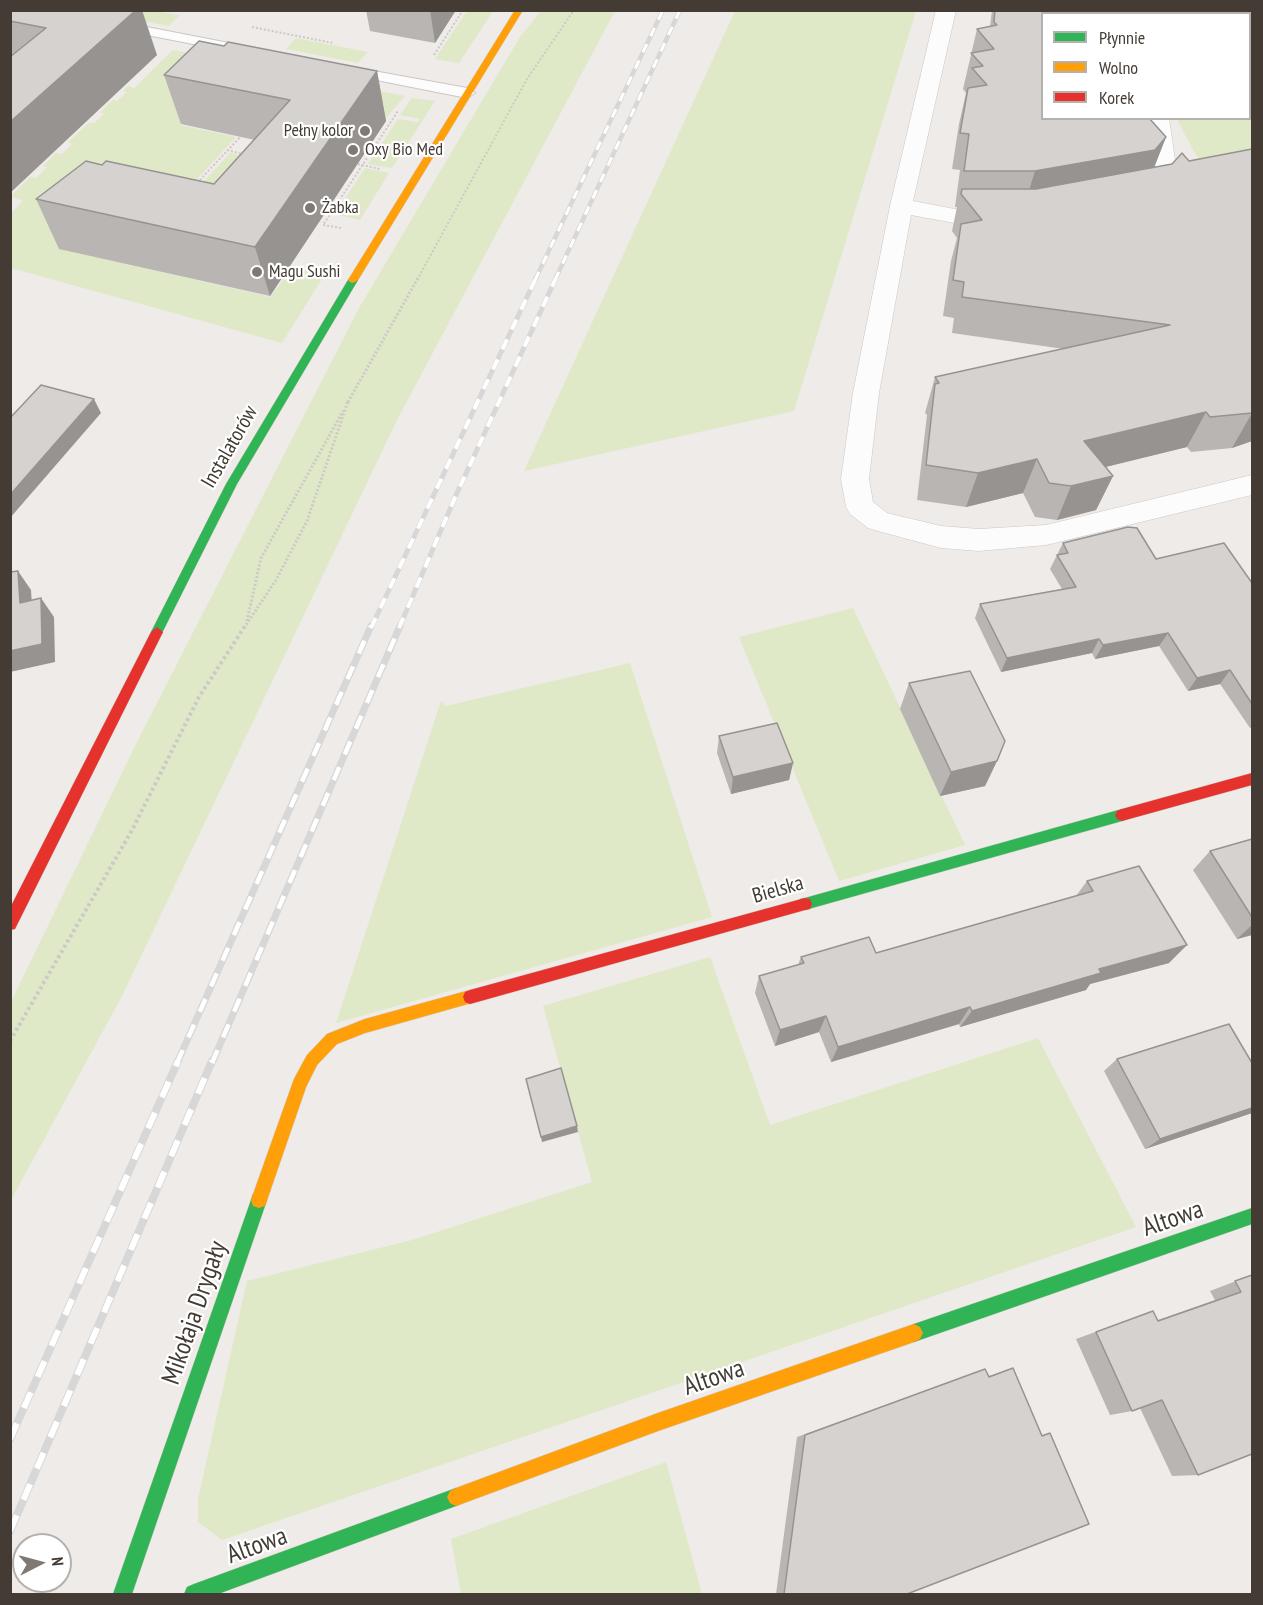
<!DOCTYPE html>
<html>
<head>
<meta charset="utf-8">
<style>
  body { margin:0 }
  #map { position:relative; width:1263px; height:1605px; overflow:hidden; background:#eeebe8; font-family:"PT Sans Narrow",sans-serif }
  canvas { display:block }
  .frame { position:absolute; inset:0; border:12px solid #443c34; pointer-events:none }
  .legend { position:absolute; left:1041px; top:12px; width:210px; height:108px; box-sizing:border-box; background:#fff; border:2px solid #b4b1ae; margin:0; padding:8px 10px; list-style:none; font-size:18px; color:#443c34 }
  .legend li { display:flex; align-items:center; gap:12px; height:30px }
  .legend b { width:30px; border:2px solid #b4b1ae }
  .north { position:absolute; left:12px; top:1533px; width:60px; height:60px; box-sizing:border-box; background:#fff; border:2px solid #b4b1ae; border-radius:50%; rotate:84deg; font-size:16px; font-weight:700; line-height:24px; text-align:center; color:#443c34 }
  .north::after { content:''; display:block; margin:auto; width:21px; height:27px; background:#807973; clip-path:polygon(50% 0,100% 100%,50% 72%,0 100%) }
</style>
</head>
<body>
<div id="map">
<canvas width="1263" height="1605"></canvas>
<div class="frame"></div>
<ul class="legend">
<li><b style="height:8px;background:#30b455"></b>Płynnie</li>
<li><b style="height:8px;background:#ff9f0a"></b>Wolno</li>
<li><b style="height:8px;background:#e5322d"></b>Korek</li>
</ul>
<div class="north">N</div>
</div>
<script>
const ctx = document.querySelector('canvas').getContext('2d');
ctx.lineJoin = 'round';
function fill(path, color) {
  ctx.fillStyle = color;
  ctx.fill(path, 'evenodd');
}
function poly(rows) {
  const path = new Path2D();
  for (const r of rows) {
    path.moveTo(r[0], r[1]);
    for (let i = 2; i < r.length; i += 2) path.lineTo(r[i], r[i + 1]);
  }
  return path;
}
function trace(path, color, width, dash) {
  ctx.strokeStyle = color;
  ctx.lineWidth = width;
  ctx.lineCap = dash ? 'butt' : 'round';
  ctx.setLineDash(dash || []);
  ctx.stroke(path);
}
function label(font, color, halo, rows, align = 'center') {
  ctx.font = font + ' "PT Sans Narrow",sans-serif';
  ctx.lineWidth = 4.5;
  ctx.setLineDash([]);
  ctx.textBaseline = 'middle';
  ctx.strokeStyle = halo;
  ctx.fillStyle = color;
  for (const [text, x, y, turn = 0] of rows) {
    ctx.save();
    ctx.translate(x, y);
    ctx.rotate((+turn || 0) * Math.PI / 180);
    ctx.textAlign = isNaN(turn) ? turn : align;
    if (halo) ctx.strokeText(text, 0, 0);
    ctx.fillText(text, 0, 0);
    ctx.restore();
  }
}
const green = poly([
  [134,10,154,11,180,15,169,26,125,18],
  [542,10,615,11,397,420,122,996,11,1200,11,1002,135,746,359,308,520,37],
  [467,11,493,11,459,63,435,59],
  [735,11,916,11,794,411,524,471],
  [1252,13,1252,164,1210,172,1194,152,1177,119,1250,118,1250,14],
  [296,38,368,52,358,63,286,49],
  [173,50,405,96,385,119,218,86,180,125,236,137,186,191,102,204,57,248,270,297,293,267,325,274,282,343,11,268,11,213,23,201,11,196,30,177,36,178,47,167,43,166,56,153,62,154,72,144,68,142,89,123,94,123,104,114,100,112,113,100,117,101,127,92,123,91,128,86,134,88],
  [412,98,435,101,392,168,368,164,398,119,417,122,420,119,400,115],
  [230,153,272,162,237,202,194,192],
  [365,168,389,173,360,220,335,214],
  [853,608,965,845,839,881,739,637],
  [630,663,712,917,336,1023,441,701,446,706],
  [710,957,770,1125,1038,1038,1136,1227,222,1540,198,1522,198,1499,247,1281,412,1240,592,1182,543,1006],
  [666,1462,702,1594,461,1594,451,1539]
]);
const pathFar2 = poly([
  [252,27,333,43],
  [434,55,463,10],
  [227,150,246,155],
  [358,164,380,169],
  [197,183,243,134],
  [341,228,323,225,398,111],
  [417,280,527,79,574,10]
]);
const pathFar1 = poly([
  [348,402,418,278],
  [247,621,261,558,343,411],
  [244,628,276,580,307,521,348,401]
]);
const path = poly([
  [10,1041,131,832,199,697,245,626]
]);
const lane = poly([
  [116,21,229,43,236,47,229,51,111,28,111,22,116,21],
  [346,66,467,88,475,93,467,98,341,73,339,70,341,67,346,66]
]);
const street = poly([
  [936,10,956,10,913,201,960,210,998,209,1006,211,1009,216,1006,221,998,223,960,224,911,215,879,393,869,479,873,502,887,513,941,526,979,529,1046,525,1252,475,1252,495,1046,545,979,551,941,548,878,531,868,528,850,514,846,507,841,479,853,393,890,206,936,10],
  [1187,10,1206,10,1205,14,1186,14,1187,10],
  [1147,118,1169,118,1177,174,1157,198,1141,202,1133,200,1130,195,1133,190,1141,188,1155,173,1147,118]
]);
const fast = poly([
  [353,277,358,280,237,484,161,635,153,635,151,632,226,484,348,280,353,277],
  [1122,809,1127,811,1129,815,1127,819,1122,821,805,910,800,909,798,904,800,899,805,898,1122,809],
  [259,1192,265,1194,267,1200,132,1594,113,1594,251,1200,253,1194,259,1192],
  [1252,1208,1252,1224,914,1342,908,1339,905,1333,908,1327,914,1324,1252,1208],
  [456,1488,462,1491,465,1497,462,1503,456,1506,218,1594,184,1594,187,1587,194,1584,456,1488]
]);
const slow = poly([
  [515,10,523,10,358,280,353,283,350,282,348,280,515,10],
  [470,990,475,992,477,997,475,1002,365,1033,337,1044,317,1065,306,1087,265,1206,259,1208,253,1206,251,1200,294,1079,307,1055,327,1034,365,1019,470,990],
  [914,1324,920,1327,923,1333,920,1339,914,1342,658,1431,456,1506,450,1503,447,1497,450,1491,456,1488,658,1413,914,1324]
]);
const jam = poly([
  [157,627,163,632,15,929,10,930,10,908,151,632,157,627],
  [1252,773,1252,785,1122,821,1117,819,1115,815,1117,811,1122,809,1252,773],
  [805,898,810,899,812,904,810,909,805,910,470,1004,465,1002,463,997,465,992,470,990,805,898]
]);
const railFar3 = poly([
  [535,280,663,10],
  [555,280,680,10]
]);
const railFar2 = poly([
  [371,628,536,278],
  [399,628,457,493,556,278]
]);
const railFar1 = poly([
  [177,1063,371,626],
  [212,1063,400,626]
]);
const rail = poly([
  [10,1439,178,1061],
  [10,1531,212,1061]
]);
const wall = poly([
  [10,10,157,55,10,193],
  [366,10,456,10,435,43,370,31],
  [992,10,1173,10,1042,14,1166,137,1154,167,1252,149,1252,441,1232,448,1191,452,1187,447,1105,467,1113,476,1096,510,1057,520,1035,517,1023,493,966,507,917,500,927,415,925,413,935,377,1064,349,952,333,954,318,943,316,951,261,957,238,952,231,957,207,955,207,960,170,952,169,959,124,966,93,963,89,977,29,990,27],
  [224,46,377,71,386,121,270,296,59,249,36,199,102,165,214,184,255,140,181,124,164,75],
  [1063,543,1156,559,1252,583,1252,727,1250,728,1220,684,1188,691,1159,646,1095,659,1092,653,1001,672,975,618,980,604,1062,589,1050,569],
  [909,683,997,761,985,786,940,796,900,709],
  [719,736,793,763,789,780,731,794,717,753],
  [1252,839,1252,935,1237,939,1193,870,1210,851],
  [1087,881,1169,963,1090,984,1086,990,960,1027,959,1024,831,1062,819,1032,775,1046,755,993,759,976,798,965,801,957,876,953,1076,896],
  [1117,1059,1252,1113,1145,1149,1104,1071],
  [1252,1275,1198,1475,1172,1476,1140,1408,1132,1411,1110,1415,1076,1339,1153,1311,1158,1320,1215,1300,1210,1291],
  [1013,1368,1042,1435,1050,1433,907,1594,776,1594,797,1437,985,1369,989,1376]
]);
const shadedWall = poly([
  [136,10,142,10,157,55,10,193,10,122],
  [430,10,456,10,435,43],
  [1104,10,1173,10,1172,14,1103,14],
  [377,71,386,121,270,296,255,247],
  [1166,137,1152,173,1024,207,1035,171],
  [94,399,101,413,10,518,10,495],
  [1206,412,1187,447,1069,476,1084,441],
  [1252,413,1252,441,1232,448],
  [1037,459,1023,493,966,507,978,473],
  [1113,476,1096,510,1057,520,1071,486],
  [18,571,31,590,33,622,20,603],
  [41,598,54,617,55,662,10,672,10,651],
  [1168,633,1159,646,1095,659,1103,645],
  [1099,639,1092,653,1001,672,1007,658],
  [1230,670,1220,684,1188,691,1197,678],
  [997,761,985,786,940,796,951,772],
  [793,763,789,780,731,794,733,777],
  [1252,925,1252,935,1237,939],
  [1187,945,1169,963,1090,984,1086,990,960,1027,972,1011,1099,969],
  [970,1007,959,1024,831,1062,838,1047],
  [826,1016,819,1032,775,1046,780,1030],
  [1252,1108,1252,1113,1145,1149,1160,1139],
  [577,1126,578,1132,542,1142,541,1137]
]);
const building = poly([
  [10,10,136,10,10,122,10,57,46,28,10,21,10,10],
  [995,10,1110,10,1113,14,1042,14,1042,118,1149,118,1166,137,1155,150,1035,171,964,171,969,134,960,133,968,88,987,85,972,68,983,66,971,53,994,49,977,29,997,25,994,22,995,10],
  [199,41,224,46,228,42,377,71,255,247,36,199,86,161,102,165,106,161,214,184,290,100,164,75,199,41],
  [1252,149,1252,413,1210,417,1206,412,1084,441,1113,476,1071,486,1049,483,1037,459,978,473,926,465,935,384,939,383,935,377,1170,325,962,297,964,282,953,280,961,224,982,220,961,194,962,189,1036,189,1172,164,1182,153,1189,161,1252,149],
  [41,385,94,399,10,495,10,418,41,385],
  [1128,527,1137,528,1156,559,1224,543,1252,583,1252,704,1230,670,1197,678,1168,633,1103,645,1099,639,1007,658,980,604,1076,587,1057,555,1068,553,1063,543,1128,527],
  [18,571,20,603,41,598,42,644,10,651,10,572,18,571],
  [970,671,1005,741,997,761,951,772,909,683,970,671],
  [777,723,793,763,733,777,719,736,777,723],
  [1252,839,1252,917,1210,851,1252,839],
  [1139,866,1187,945,1099,969,1101,973,972,1011,970,1007,838,1047,826,1016,780,1030,759,976,804,963,801,957,869,937,876,953,1093,891,1087,881,1139,866],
  [1229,1024,1252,1063,1252,1108,1160,1139,1117,1059,1229,1024],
  [561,1068,577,1126,541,1137,526,1079,561,1068],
  [1252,1275,1252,1454,1198,1475,1162,1400,1132,1411,1096,1332,1153,1311,1158,1321,1241,1292,1235,1281,1252,1275],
  [1013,1368,1042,1436,1050,1433,1089,1524,907,1594,784,1594,805,1435,985,1369,989,1377,1013,1368]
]);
const markers = [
  [365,131,6,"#807973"],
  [353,150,6,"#807973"],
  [310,208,6,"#807973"],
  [257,272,6,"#807973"]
];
const farPoinames = [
  ["Pełny kolor",353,131,"right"],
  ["Oxy Bio Med",365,150],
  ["Żabka",322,208],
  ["Magu Sushi",269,272]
];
const streetNames = [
  ["Instalatorów",230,447,-60],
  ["Bielska",778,890,-16]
];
const nearStreetnames = [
  ["Altowa",1173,1219,-19],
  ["Mikołaja Drygały",195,1313,-71],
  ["Altowa",714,1378,-19],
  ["Altowa",257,1546,-20]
];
fill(green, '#dfe9c7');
trace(lane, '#cbc7c3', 2);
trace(street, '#cbc7c3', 1);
trace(fast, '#cfc9c0', 1);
trace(slow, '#cfc9c0', 1);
trace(jam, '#cfc9c0', 1);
trace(pathFar2, '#cdcac6', 2, [2, 2]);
trace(pathFar1, '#cdcac6', 3, [2, 2]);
trace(path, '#cdcac6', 4, [3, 3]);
fill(lane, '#fcfcfc');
fill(street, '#fcfcfc');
fill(fast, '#30b455');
fill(slow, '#ff9f0a');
fill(jam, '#e5322d');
trace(railFar3, '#d8d7d7', 4.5);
trace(railFar2, '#d8d7d7', 5);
trace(railFar1, '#d8d7d7', 7);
trace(rail, '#d8d7d7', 8);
trace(railFar3, '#fff', 3, [9]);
trace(railFar2, '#fff', 4, [11]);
trace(railFar1, '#fff', 4.5, [14]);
trace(rail, '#fff', 6, [17]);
fill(wall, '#b8b5b2');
fill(shadedWall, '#969391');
fill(building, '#d6d2cf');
trace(building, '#969391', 1.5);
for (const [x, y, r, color] of markers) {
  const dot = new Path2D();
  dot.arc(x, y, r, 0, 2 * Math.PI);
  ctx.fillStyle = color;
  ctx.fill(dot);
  trace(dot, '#fff', 2);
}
label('18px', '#443c34', '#fff', farPoinames, 'left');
label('21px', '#443c34', '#fff', streetNames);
label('26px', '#443c34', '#fff', nearStreetnames);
</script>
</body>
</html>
